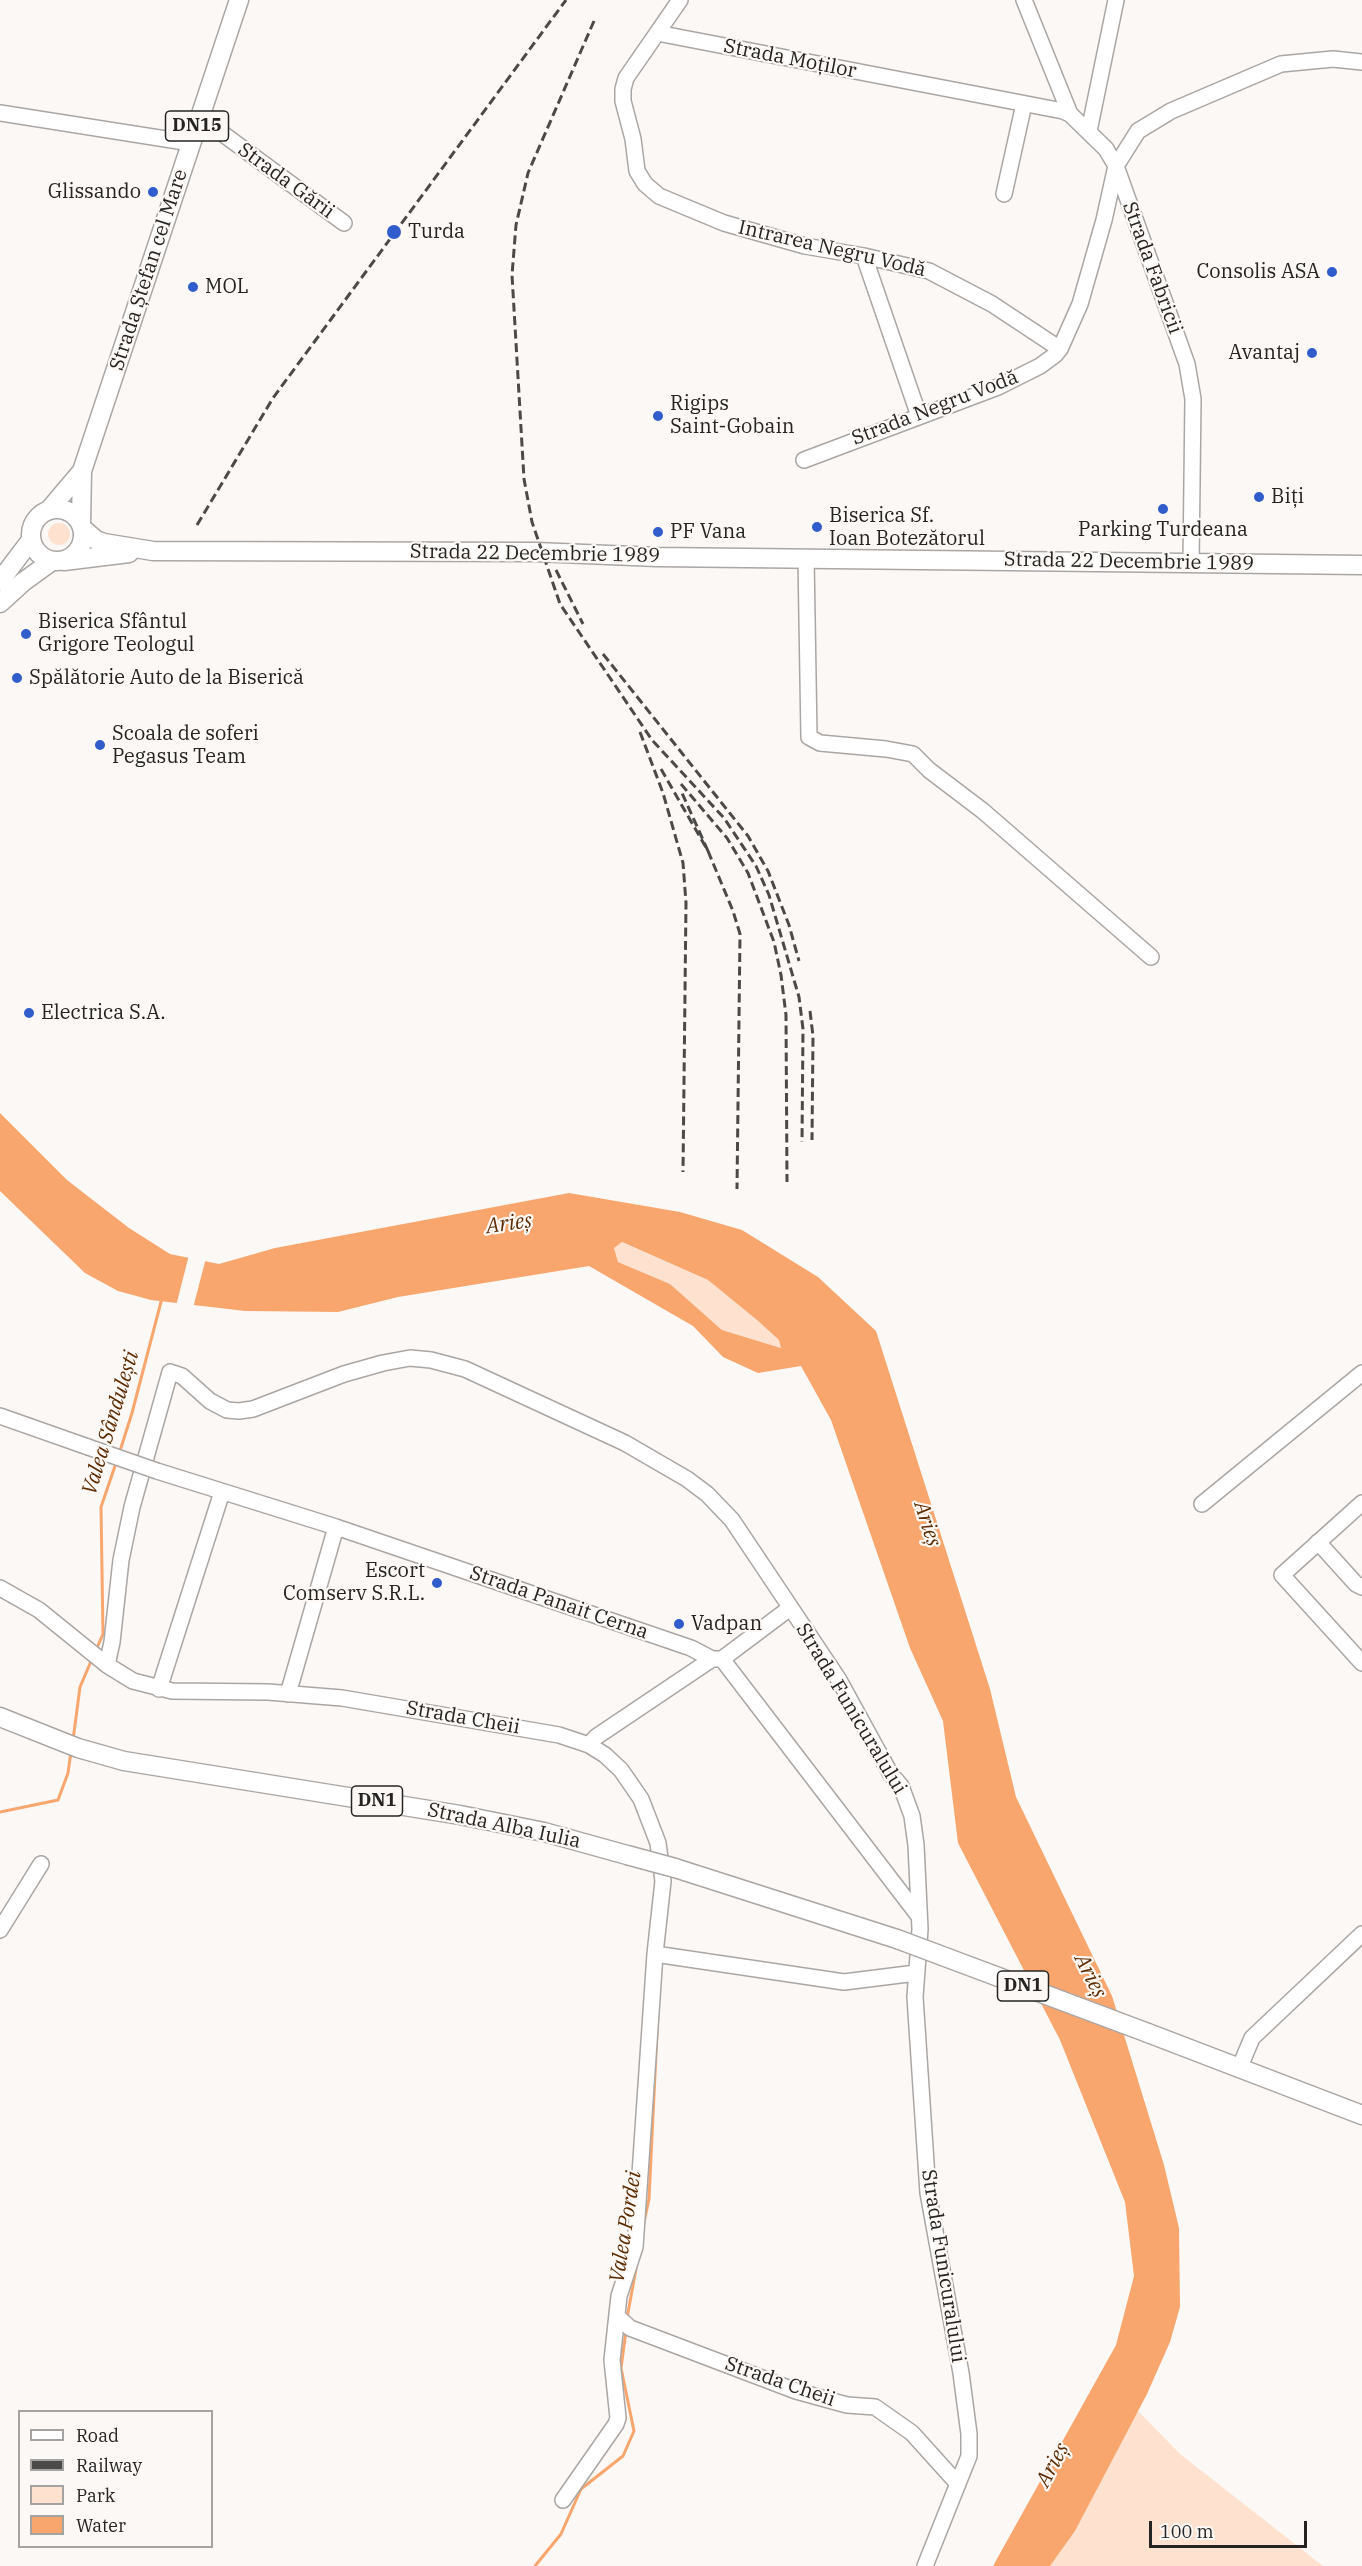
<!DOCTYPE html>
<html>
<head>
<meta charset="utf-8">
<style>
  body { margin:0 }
  #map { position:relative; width:1362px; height:2566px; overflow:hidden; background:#fbf8f5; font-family:"IBM Plex Serif",serif }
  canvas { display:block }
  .legend { position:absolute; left:18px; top:2410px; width:195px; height:138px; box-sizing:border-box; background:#fbf8f5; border:2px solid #a5a3a1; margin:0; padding:8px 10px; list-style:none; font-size:18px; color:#252423 }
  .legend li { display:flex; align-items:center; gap:12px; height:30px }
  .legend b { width:30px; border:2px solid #a5a3a1 }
  .scale { position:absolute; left:1149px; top:2521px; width:158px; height:27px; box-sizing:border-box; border:3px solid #252423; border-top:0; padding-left:8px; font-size:18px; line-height:21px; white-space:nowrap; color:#252423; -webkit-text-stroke:4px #fbf8f5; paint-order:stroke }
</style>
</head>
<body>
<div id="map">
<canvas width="1362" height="2566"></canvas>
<ul class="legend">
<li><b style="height:8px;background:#fff"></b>Road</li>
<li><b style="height:8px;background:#4b4a49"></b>Railway</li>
<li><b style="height:16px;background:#fee1ce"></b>Park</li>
<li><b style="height:16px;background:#f8a66e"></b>Water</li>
</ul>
<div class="scale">100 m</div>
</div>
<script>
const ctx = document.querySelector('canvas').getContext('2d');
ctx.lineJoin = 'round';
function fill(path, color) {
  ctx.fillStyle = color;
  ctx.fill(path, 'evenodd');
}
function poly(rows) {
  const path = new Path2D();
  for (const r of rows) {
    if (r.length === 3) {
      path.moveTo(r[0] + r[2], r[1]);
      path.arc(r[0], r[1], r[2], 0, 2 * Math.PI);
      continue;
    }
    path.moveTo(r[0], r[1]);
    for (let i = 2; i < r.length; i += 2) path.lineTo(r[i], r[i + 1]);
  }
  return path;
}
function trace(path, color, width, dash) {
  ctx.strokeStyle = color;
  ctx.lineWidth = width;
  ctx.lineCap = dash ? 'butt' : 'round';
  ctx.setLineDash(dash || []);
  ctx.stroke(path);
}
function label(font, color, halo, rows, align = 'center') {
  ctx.font = font + ' "IBM Plex Serif",serif';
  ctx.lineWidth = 4.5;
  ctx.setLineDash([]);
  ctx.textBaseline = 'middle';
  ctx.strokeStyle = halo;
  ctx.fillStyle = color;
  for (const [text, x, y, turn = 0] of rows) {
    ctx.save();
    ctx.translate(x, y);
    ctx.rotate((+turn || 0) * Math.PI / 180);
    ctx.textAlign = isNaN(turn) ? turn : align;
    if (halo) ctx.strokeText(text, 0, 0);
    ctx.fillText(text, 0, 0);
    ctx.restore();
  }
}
const green = poly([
  [59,534,11],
  [621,1242,708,1280,757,1320,779,1340,782,1348,722,1330,670,1284,618,1262,614,1248],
  [1137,2410,1180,2454,1323,2566,1050,2566,1075,2531]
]);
const water = poly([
  [0,1113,67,1180,129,1228,170,1254,219,1264,275,1248,569,1193,680,1212,742,1230,818,1277,876,1331,990,1689,1016,1797,1112,1996,1164,2165,1179,2228,1180,2307,1170,2342,1147,2394,1075,2531,1050,2566,993,2566,1116,2345,1134,2276,1125,2202,1060,2040,958,1843,943,1721,910,1648,831,1420,801,1366,758,1373,723,1357,693,1326,589,1266,398,1297,338,1312,245,1311,151,1300,118,1291,85,1273,0,1191],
  [622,1242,708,1280,757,1320,779,1340,781,1348,722,1330,670,1284,618,1262,614,1248]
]);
const pier = poly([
  [189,1255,206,1258,193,1308,176,1306]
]);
const stream = poly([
  [119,1454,132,1413,162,1298],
  [96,1650,103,1634,101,1507,116,1463],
  [73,1740,80,1687,92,1659],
  [0,1812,58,1800,68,1773,71,1752],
  [643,2227,649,2199,658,2012],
  [627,2318,636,2269],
  [535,2566,561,2534,581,2489,623,2456,634,2431,621,2368,626,2331]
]);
const minor = poly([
  [680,0,626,78,623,89,623,101,633,139,637,171,645,184,659,196,724,223,805,246,864,256,929,271,992,304,1060,349],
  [1024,0,1070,114,1106,149,1116,166,1187,364,1193,399,1191,562],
  [657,33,1063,111,1070,114],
  [0,113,191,143],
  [200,117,344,223],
  [1089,131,1116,0],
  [1004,194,1024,104],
  [864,256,919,416],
  [804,460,998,387,1040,366,1055,355,1060,349,1080,304,1104,220,1116,166,1138,131,1171,111,1281,64,1333,59,1362,62],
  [806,558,809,737,820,743,886,749,913,754,929,770,983,811,1151,957],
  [0,1416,88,1447],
  [157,1471,336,1527,691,1648,712,1659,722,1659,918,1915],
  [1362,1503,1282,1575,1362,1663],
  [1202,1504,1362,1373],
  [1318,1542,1356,1584,1362,1587],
  [0,1588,39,1610,107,1665,133,1681,172,1691,268,1692,342,1698,559,1735,589,1745,605,1755,621,1770,641,1799,658,1843,663,1881,655,1954,635,2247,619,2296,612,2360,618,2418,616,2424,563,2500],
  [722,1659,790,1608],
  [107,1665,112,1642,121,1560,132,1507,170,1372,182,1376,210,1401,227,1410,239,1411,253,1409,344,1374,383,1363,410,1358,431,1360,465,1369,625,1443,687,1479,707,1494,732,1520,839,1680,890,1773,901,1786,912,1816,916,1845,920,1929,915,1997,928,2193,961,2373,969,2434,969,2456,925,2566],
  [159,1689,222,1492],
  [288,1694,336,1527],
  [589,1745,596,1737,712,1659],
  [0,1930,41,1864],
  [655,1954,844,1982,916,1973],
  [1239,2069,1252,2038,1362,1934],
  [617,2316,630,2328,796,2391,847,2405,875,2407,912,2433,958,2484]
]);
const major = poly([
  [57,535,26],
  [49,510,82,471,239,0],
  [81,524,82,471],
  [82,528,96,540,104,543,153,551,536,552,657,557,1362,565],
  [64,561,129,553],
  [0,581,31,540],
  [0,603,23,582,52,561],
  [0,1717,78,1748,124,1761,460,1815,544,1832,627,1855],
  [675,1868,897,1939],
  [1148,2033,1362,2115]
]);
const rail = poly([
  [594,21,528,173,516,225,512,275,524,479,532,522,560,604,652,740,724,818,756,866,769,895,799,997,803,1029,802,1142],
  [197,525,273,398,566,0],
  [556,570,583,624],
  [603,654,748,836,768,871,789,925,799,961],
  [640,732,663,793,683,863,686,903,683,1172],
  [661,769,708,851,682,793],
  [681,784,727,838,748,873,774,942,781,975,786,1015,787,1182],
  [708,851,733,911,740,934,737,1189],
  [810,1011,813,1036,812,1140]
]);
const minorBridge = poly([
  [88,1447,157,1471]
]);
const majorBridge = poly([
  [627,1855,675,1868],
  [897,1939,1148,2033]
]);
const markers = [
  [153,192,6,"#315dcc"],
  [394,232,8,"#315dcc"],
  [1332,272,6,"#315dcc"],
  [193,287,6,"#315dcc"],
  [1312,353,6,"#315dcc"],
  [658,416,6,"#315dcc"],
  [1259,497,6,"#315dcc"],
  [1163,509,6,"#315dcc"],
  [817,527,6,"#315dcc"],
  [658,532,6,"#315dcc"],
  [26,634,6,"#315dcc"],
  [17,678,6,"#315dcc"],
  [100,745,6,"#315dcc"],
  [29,1013,6,"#315dcc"],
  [437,1583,6,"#315dcc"],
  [679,1624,6,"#315dcc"]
];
const shields = [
  [197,126,63],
  [377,1801,51],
  [1023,1986,51]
];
const shieldNames = [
  ["DN15",197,126],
  ["DN1",377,1801],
  ["DN1",1023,1986]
];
const streetNames = [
  ["Strada Moților",790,59,11],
  ["Strada Gării",286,181,36],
  ["Intrarea Negru Vodă",832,249,13],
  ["Strada Fabricii",1152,268,70],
  ["Strada Ștefan cel Mare",149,270,-72],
  ["Strada Negru Vodă",935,408,-21],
  ["Strada 22 Decembrie 1989",535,554,1],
  ["Strada 22 Decembrie 1989",1129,562,1],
  ["Strada Panait Cerna",559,1603,19],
  ["Strada Funicuralului",851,1709,59],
  ["Strada Cheii",463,1718,10],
  ["Strada Alba Iulia",504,1826,12],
  ["Strada Funicuralului",943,2266,81],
  ["Strada Cheii",780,2382,19]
];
const poiNames = [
  ["Glissando",141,192,"right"],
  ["Turda",408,232],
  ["Consolis ASA",1320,272,"right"],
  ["MOL",205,287],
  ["Avantaj",1300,353,"right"],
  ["Rigips",670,404],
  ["Saint-Gobain",670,427],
  ["Biți",1271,497],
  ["Biserica Sf.",829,516],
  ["Ioan Botezătorul",829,539],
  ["Parking Turdeana",1163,530,"center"],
  ["PF Vana",670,532],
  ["Biserica Sfântul",38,622],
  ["Grigore Teologul",38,645],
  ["Spălătorie Auto de la Biserică",29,678],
  ["Scoala de soferi",112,734],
  ["Pegasus Team",112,757],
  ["Electrica S.A.",41,1013],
  ["Escort",425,1571,"right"],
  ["Comserv S.R.L.",425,1594,"right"],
  ["Vadpan",691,1624]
];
const waterNames = [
  ["Arieș",509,1224,-8],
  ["Valea Sândulești",111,1423,-73],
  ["Arieș",927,1524,72],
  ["Arieș",1090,1976,63],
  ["Valea Pordei",626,2227,-81],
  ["Arieș",1053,2465,-62]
];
fill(green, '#fee1ce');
fill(water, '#f8a66e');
fill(pier, '#fbf8f5');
trace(stream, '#f8a66e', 3);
trace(minor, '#aaa6a4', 18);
trace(major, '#aaa6a4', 21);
trace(minor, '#fff', 15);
trace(major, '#fff', 18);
trace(rail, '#4b4a49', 3, [9, 4.5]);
trace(minorBridge, '#aaa6a4', 18, []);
trace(majorBridge, '#aaa6a4', 21, []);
trace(minorBridge, '#fff', 15);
trace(majorBridge, '#fff', 18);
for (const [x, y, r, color] of markers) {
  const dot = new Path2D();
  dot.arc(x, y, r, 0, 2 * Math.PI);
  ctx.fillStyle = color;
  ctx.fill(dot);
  trace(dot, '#fbf8f5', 2);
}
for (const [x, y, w] of shields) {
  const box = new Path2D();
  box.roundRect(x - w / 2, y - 15, w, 30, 4.5);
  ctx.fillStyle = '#fbf8f5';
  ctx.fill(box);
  trace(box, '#252423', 1.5);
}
label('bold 18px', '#252423', null, shieldNames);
label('20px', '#252423', '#fbf8f5', streetNames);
label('20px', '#252423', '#fbf8f5', poiNames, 'left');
label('italic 21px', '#5e2b00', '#fbf8f5', waterNames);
</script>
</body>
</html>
